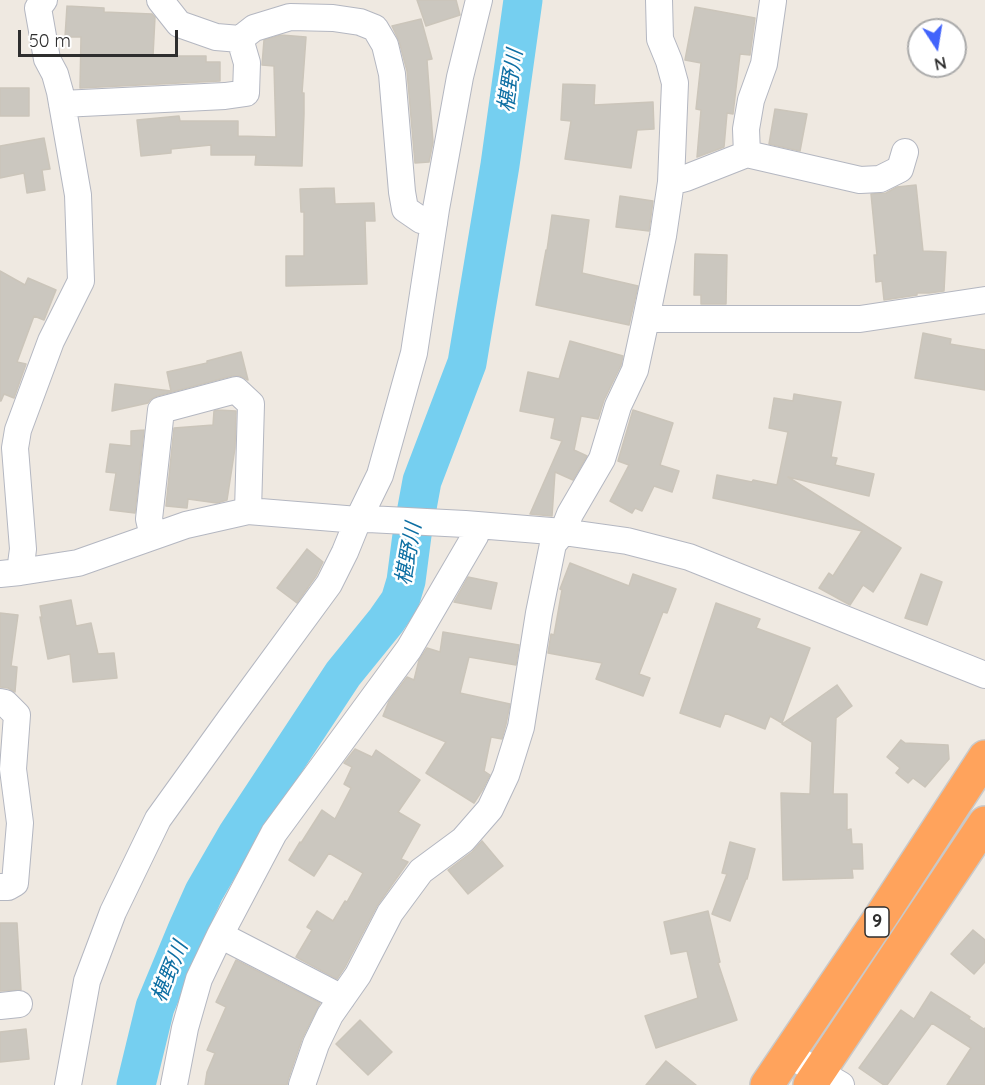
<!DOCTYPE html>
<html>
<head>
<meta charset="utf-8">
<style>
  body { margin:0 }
  #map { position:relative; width:985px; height:1085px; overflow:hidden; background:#efe9e1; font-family:Quicksand,sans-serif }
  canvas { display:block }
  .north { position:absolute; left:907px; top:18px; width:60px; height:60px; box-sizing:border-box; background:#fff; border:2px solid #ababab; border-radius:50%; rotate:168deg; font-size:16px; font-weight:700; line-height:24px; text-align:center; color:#2e2e2e }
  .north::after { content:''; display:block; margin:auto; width:21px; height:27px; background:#4264fb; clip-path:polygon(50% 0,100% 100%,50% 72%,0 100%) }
  .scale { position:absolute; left:18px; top:30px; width:160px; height:27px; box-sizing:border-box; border:3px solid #2e2e2e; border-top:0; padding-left:8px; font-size:18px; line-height:21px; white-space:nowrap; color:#2e2e2e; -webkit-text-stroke:4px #fff; paint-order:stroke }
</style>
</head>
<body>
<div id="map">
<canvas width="985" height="1085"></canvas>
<div class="north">N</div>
<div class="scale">50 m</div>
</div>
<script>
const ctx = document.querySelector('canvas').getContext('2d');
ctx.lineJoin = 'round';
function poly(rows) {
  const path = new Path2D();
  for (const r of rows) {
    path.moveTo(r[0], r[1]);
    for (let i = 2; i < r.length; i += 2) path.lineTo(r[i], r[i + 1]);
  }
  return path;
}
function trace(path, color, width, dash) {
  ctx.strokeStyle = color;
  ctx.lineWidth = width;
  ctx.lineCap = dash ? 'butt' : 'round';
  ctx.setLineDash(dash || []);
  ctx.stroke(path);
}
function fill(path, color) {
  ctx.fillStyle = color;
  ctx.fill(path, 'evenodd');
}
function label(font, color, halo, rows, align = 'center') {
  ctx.font = font + ' Quicksand,"Noto Sans JP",sans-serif';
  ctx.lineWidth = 5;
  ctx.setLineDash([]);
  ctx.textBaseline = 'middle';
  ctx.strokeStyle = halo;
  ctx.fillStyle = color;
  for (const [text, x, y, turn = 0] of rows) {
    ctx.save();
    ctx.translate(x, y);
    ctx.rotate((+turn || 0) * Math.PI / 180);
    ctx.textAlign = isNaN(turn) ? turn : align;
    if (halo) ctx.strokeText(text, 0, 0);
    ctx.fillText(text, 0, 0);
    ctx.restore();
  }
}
const river = poly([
  [136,1085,155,1007,187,930,204,892,237,835,343,674,386,621,400,601,406,581,412,535,422,481,467,363,500,165,523,0]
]);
const building = poly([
  [417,0,456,0,460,15,426,26,417,0],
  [67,6,104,8,104,12,152,14,155,17,153,56,206,56,206,62,220,62,220,81,80,88,81,37,65,37,67,6],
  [695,7,755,18,750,55,740,54,733,114,727,113,724,147,697,157,701,110,696,109,701,63,685,60,695,7],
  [421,19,432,59,427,60,433,142,429,162,415,163,407,71,399,41,392,26,421,19],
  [281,35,306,37,302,93,304,93,304,114,302,166,255,165,256,155,211,155,211,145,171,149,171,153,141,156,137,120,179,116,180,121,238,121,238,136,276,137,274,66,262,65,264,40,281,35],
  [563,84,595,85,594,105,653,102,654,129,637,130,631,168,565,159,571,121,561,120,563,84],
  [0,88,29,88,29,116,0,116,0,88],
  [775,109,807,114,800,151,769,144,775,109],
  [44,138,50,169,42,170,45,190,27,193,24,173,0,178,0,146,44,138],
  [916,185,923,251,946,252,944,291,929,293,917,293,917,295,884,300,882,281,876,282,874,255,877,255,871,194,886,193,897,187,916,185],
  [334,188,335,204,374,203,375,221,365,221,367,284,286,286,286,256,304,256,304,212,301,212,300,189,334,188],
  [620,196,653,201,649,231,616,227,620,196],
  [552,215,589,220,582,273,638,286,629,325,536,305,546,250,547,250,552,215],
  [695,254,727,255,726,304,701,304,701,295,694,295,695,254],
  [0,271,25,285,28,278,56,290,44,320,34,316,17,362,26,364,14,398,4,394,1,401,0,401,0,271],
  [923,333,951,339,950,344,985,350,985,390,915,378,923,333],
  [570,341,623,356,621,365,604,400,598,419,581,416,574,450,587,456,573,480,555,472,552,516,530,514,562,441,551,438,555,418,520,411,528,372,559,379,570,341],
  [241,352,248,380,240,376,232,376,157,396,150,400,148,403,112,411,115,384,171,391,167,372,207,363,207,361,241,352],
  [794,394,841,402,831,457,837,458,835,465,874,474,869,496,788,477,901,548,873,592,863,585,850,605,819,588,829,573,833,576,862,531,713,498,717,475,752,482,753,480,777,485,788,432,769,428,774,398,793,401,794,394],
  [218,410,236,411,235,448,227,500,217,503,188,499,187,508,166,506,174,428,213,425,214,411,218,410],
  [633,410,673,423,660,465,679,471,672,492,654,486,642,511,635,508,632,513,610,501,629,465,618,461,633,410],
  [144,430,135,513,110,510,116,473,106,472,110,444,131,446,131,431,144,430],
  [307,549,323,562,316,576,297,603,277,588,307,549],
  [570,563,629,586,633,574,676,589,667,613,663,612,639,674,650,678,643,696,596,679,602,663,548,653,551,634,554,635,562,590,560,589,570,563],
  [921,574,942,582,927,625,905,618,921,574],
  [468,577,497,583,491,609,454,602,468,577],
  [71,600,76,626,91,623,98,654,114,653,117,678,73,682,70,654,48,659,40,617,42,618,40,606,71,600],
  [716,603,760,619,756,628,810,648,782,723,770,716,765,729,725,713,720,727,680,713,716,603],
  [0,613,18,615,11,666,17,667,15,692,8,688,0,687,0,613],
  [443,632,519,645,516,665,469,657,460,693,510,704,506,724,502,739,491,737,484,771,490,775,483,789,474,803,426,773,446,742,383,716,389,701,407,677,414,680,419,660,427,648,440,652,443,632],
  [837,685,852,706,836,718,833,794,847,794,847,830,851,829,852,844,862,844,863,869,852,869,853,878,783,880,781,793,810,794,812,742,782,724,837,685],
  [901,740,905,743,948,745,949,759,925,787,913,778,908,783,896,773,900,768,887,757,901,740],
  [355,749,372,757,376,750,420,780,398,812,420,825,401,859,408,862,377,906,345,967,337,979,296,957,312,930,307,927,317,911,333,921,345,901,347,902,363,873,329,853,314,876,289,860,300,842,301,843,322,810,335,819,351,788,344,784,352,767,344,763,355,749],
  [482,841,503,866,468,894,448,870,472,852,482,841],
  [730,842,755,849,747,879,746,879,730,921,712,914,727,874,722,873,730,842],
  [708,911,720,962,718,963,737,1020,656,1048,645,1016,698,998,687,951,671,954,664,922,708,911],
  [0,923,17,923,21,990,0,991,0,923],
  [973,930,985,940,985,962,974,974,951,954,973,930],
  [236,960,320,1003,302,1039,288,1080,287,1085,205,1085,207,1072,215,1053,207,1050,226,1007,216,1002,236,960],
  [931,992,970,1017,969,1019,984,1029,985,1028,985,1085,947,1085,971,1048,932,1023,887,1085,884,1085,859,1068,901,1010,914,1019,931,992],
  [360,1020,392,1052,368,1075,336,1044,360,1020],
  [26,1029,29,1059,0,1062,0,1032,26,1029],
  [666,1061,696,1085,646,1085,666,1061]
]);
const street = poly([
  [160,0,179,24,216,37,240,39,254,28,290,17,333,18,360,22,375,28,385,45,392,74,402,192,405,209,421,220,434,223],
  [62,104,225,96,246,93,247,63,240,39],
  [747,154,746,129,751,100,764,64,773,1],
  [671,182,686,178,747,154,860,180,880,179,900,169,905,152],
  [646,319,860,319,985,300],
  [153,536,149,519,161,410,236,390,251,404,248,511],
  [20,572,23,549,15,448,18,430,51,341,81,281,78,195,60,92,55,74,47,59,38,8,44,0],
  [0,574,20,572,78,563,186,525,248,511,358,520,368,519,465,524,563,532,627,541,689,557,985,675],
  [0,702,5,703,17,715,13,769,20,823,15,883,8,887,0,887],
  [220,935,274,833,409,649,475,536,479,526],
  [0,1006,19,1004],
  [788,1054,841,1085],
  [68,1085,87,981,113,912,158,819,230,719,329,584,345,552,358,520,380,475,414,353,436,209,460,77,479,0],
  [174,1085,185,1028,199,979,220,935,342,998],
  [302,1085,316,1044,330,1015,358,975,390,913,421,871,463,840,490,809,506,775,521,727,539,613,553,544,563,532,570,514,602,459,618,406,635,370,646,319,663,236,671,182,675,83,669,61,660,39,659,0]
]);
const highway = poly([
  [767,1085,882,915,985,757],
  [810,1085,985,823]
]);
const shields = [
  [877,922,24]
];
const shieldNames = [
  ["9",877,922]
];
const waterNames = [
  ["椹野川",511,81,-81],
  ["椹野川",409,554,-80],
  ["椹野川",170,972,-68]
];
trace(river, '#75cff0', 39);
fill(building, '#cbc7bf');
trace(building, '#cbc5ba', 1.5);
trace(street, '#b4b7c1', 28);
trace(highway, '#c9c9c9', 36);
trace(street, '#fff', 26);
trace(highway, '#ffa35c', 33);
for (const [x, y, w] of shields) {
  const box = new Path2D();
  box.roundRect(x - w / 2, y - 15, w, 30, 4.5);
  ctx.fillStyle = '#fff';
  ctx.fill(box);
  trace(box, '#2e2e2e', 1.5);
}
label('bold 18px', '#2e2e2e', null, shieldNames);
label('italic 21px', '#0d6fa3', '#fff', waterNames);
</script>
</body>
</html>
